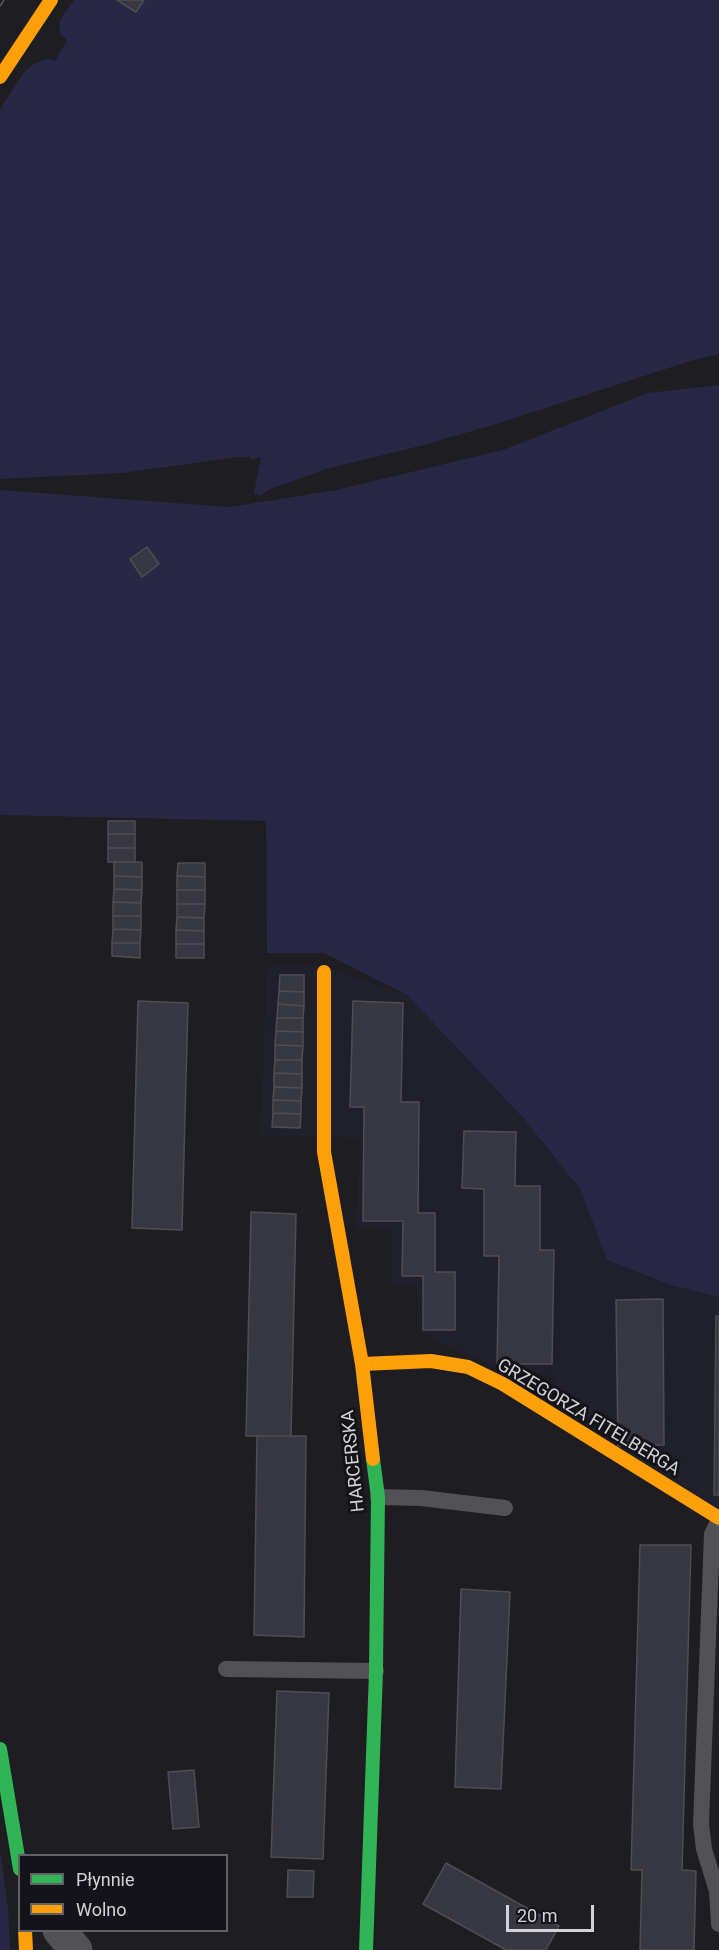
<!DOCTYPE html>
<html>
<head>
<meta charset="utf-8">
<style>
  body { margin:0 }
  #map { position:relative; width:719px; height:1950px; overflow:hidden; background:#1d1d22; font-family:Roboto,sans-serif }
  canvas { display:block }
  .legend { position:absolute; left:18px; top:1854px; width:210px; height:78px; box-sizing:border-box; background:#131319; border:2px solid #606065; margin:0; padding:8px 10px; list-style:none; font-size:18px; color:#d3d3d7 }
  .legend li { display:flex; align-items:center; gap:12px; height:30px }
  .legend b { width:30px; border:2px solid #606065 }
  .scale { position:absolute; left:506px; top:1905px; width:88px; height:27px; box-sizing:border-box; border:3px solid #d3d3d7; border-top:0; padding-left:8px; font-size:18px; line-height:21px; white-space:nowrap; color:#d3d3d7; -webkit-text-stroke:4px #131319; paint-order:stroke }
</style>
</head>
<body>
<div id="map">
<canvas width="719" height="1950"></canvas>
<ul class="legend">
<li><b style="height:8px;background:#30b455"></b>Płynnie</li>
<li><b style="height:8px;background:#ff9f0a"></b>Wolno</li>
</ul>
<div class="scale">20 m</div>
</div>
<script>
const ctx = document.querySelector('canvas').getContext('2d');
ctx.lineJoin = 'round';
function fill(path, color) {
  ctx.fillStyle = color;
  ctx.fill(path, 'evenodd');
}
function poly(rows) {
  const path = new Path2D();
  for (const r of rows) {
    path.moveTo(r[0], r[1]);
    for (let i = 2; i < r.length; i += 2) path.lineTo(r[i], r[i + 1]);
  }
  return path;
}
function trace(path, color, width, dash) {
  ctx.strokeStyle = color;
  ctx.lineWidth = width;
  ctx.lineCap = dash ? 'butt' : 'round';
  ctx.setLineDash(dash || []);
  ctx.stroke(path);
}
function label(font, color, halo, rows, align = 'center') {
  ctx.font = font + ' Roboto,sans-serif';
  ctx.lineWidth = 6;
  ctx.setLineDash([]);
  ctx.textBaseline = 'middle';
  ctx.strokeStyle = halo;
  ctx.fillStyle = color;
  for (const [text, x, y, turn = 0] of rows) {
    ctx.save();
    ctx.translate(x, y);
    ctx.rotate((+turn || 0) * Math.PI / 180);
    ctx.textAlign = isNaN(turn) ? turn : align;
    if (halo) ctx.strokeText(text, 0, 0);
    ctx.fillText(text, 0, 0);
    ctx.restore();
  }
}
const built = poly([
  [321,965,407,995,526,1121,580,1189,607,1260,671,1285,719,1297,719,1511,569,1414,554,1376,499,1369,419,1333,417,1287,391,1285,392,1231,356,1228,360,1138,260,1135,267,966]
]);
const green = poly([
  [74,0,719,0,719,354,690,361,503,422,424,445,326,469,268,490,260,496,254,493,261,457,251,460,249,457,238,457,122,473,0,479,0,109,24,72,34,64,48,58,55,61,67,40,60,33,59,24,63,15],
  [719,385,719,1297,671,1285,607,1260,580,1189,526,1121,407,995,324,953,267,953,266,821,0,815,0,490,230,507,336,490,503,450,647,393],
  [0,1850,8,1907,10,1950,0,1950]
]);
const building = poly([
  [117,0,144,0,136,12,117,0],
  [147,547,159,564,142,577,130,559,147,547],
  [108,821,135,821,135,834,108,834,108,821],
  [108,834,135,834,135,848,108,848,108,834],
  [108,848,135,848,135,862,108,862,108,848],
  [114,862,142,862,142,877,114,876,114,862],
  [178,863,205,863,205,877,177,876,178,863],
  [114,876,142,877,142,890,114,889,114,876],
  [177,876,205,877,205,890,177,890,177,876],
  [114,889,142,890,141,903,113,902,114,889],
  [177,890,205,890,205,904,177,904,177,890],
  [113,902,141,903,141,916,113,916,113,902],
  [177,904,205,904,204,918,177,917,177,904],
  [113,916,141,916,141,930,113,929,113,916],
  [177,917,204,918,204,931,176,930,177,917],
  [113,929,141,930,140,943,112,943,113,929],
  [176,930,204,931,204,944,176,944,176,930],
  [112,943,140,943,140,958,112,956,112,943],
  [176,944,204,944,204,958,176,958,176,944],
  [280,975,304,975,304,992,279,991,280,975],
  [279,991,304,992,304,1006,278,1004,279,991],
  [138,1001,188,1003,182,1230,132,1228,138,1001],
  [353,1001,403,1003,401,1102,419,1102,418,1213,435,1213,435,1272,455,1272,455,1330,423,1330,423,1276,402,1276,403,1221,363,1221,364,1107,350,1107,353,1001],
  [278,1004,304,1006,303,1018,277,1018,278,1004],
  [277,1018,303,1018,303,1032,276,1031,277,1018],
  [276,1031,303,1032,303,1046,275,1045,276,1031],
  [275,1045,303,1046,302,1060,275,1060,275,1045],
  [275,1060,302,1060,302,1074,274,1073,275,1060],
  [274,1073,302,1074,302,1088,274,1087,274,1073],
  [274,1087,302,1088,301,1101,273,1100,274,1087],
  [273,1100,301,1101,301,1114,273,1113,273,1100],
  [273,1113,301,1114,300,1128,272,1127,273,1113],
  [464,1131,516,1132,515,1186,540,1186,540,1250,554,1250,552,1364,497,1364,499,1256,484,1256,484,1189,462,1188,464,1131],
  [251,1212,296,1214,291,1436,246,1436,251,1212],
  [663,1299,664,1445,618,1446,616,1300,663,1299],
  [716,1316,719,1316,719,1495,714,1495,716,1316],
  [257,1436,306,1436,304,1637,254,1635,257,1436],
  [640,1545,691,1545,682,1870,696,1871,694,1950,640,1950,642,1870,631,1870,640,1545],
  [461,1589,510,1592,501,1789,455,1787,461,1589],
  [277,1691,329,1693,323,1859,271,1857,277,1691],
  [194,1770,199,1827,173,1829,168,1772,194,1770],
  [446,1863,559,1926,546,1950,506,1950,423,1904,446,1863],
  [288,1870,314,1871,313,1897,287,1897,288,1870]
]);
const lane = poly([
  [378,1497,421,1498,505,1508],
  [719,1520,712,1534,701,1824,704,1849,717,1891,719,1924],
  [226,1669,376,1671]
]);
const street = poly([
  [59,1930,76,1950]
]);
const fast = poly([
  [0,1749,20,1869],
  [366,1950,376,1671,378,1497,373,1459]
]);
const slow = poly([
  [0,77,51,0],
  [324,972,324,1152,362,1364,373,1459],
  [362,1364,431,1361,468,1367,503,1384,719,1518],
  [25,1930,26,1950]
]);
const tram = poly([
  [0,6,4,0]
]);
const streetNames = [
  ["GRZEGORZA FITELBERGA",588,1418,31],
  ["HARCERSKA",354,1461,-96]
];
fill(built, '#20202c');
fill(green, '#282745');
fill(building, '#373741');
trace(building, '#4e4e52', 1.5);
trace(lane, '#525255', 16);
trace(street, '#525255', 33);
trace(fast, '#30b455', 14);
trace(slow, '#ff9f0a', 14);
trace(tram, '#5a5a5e', 1.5);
label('18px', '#d3d3d7', '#131319', streetNames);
</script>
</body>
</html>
